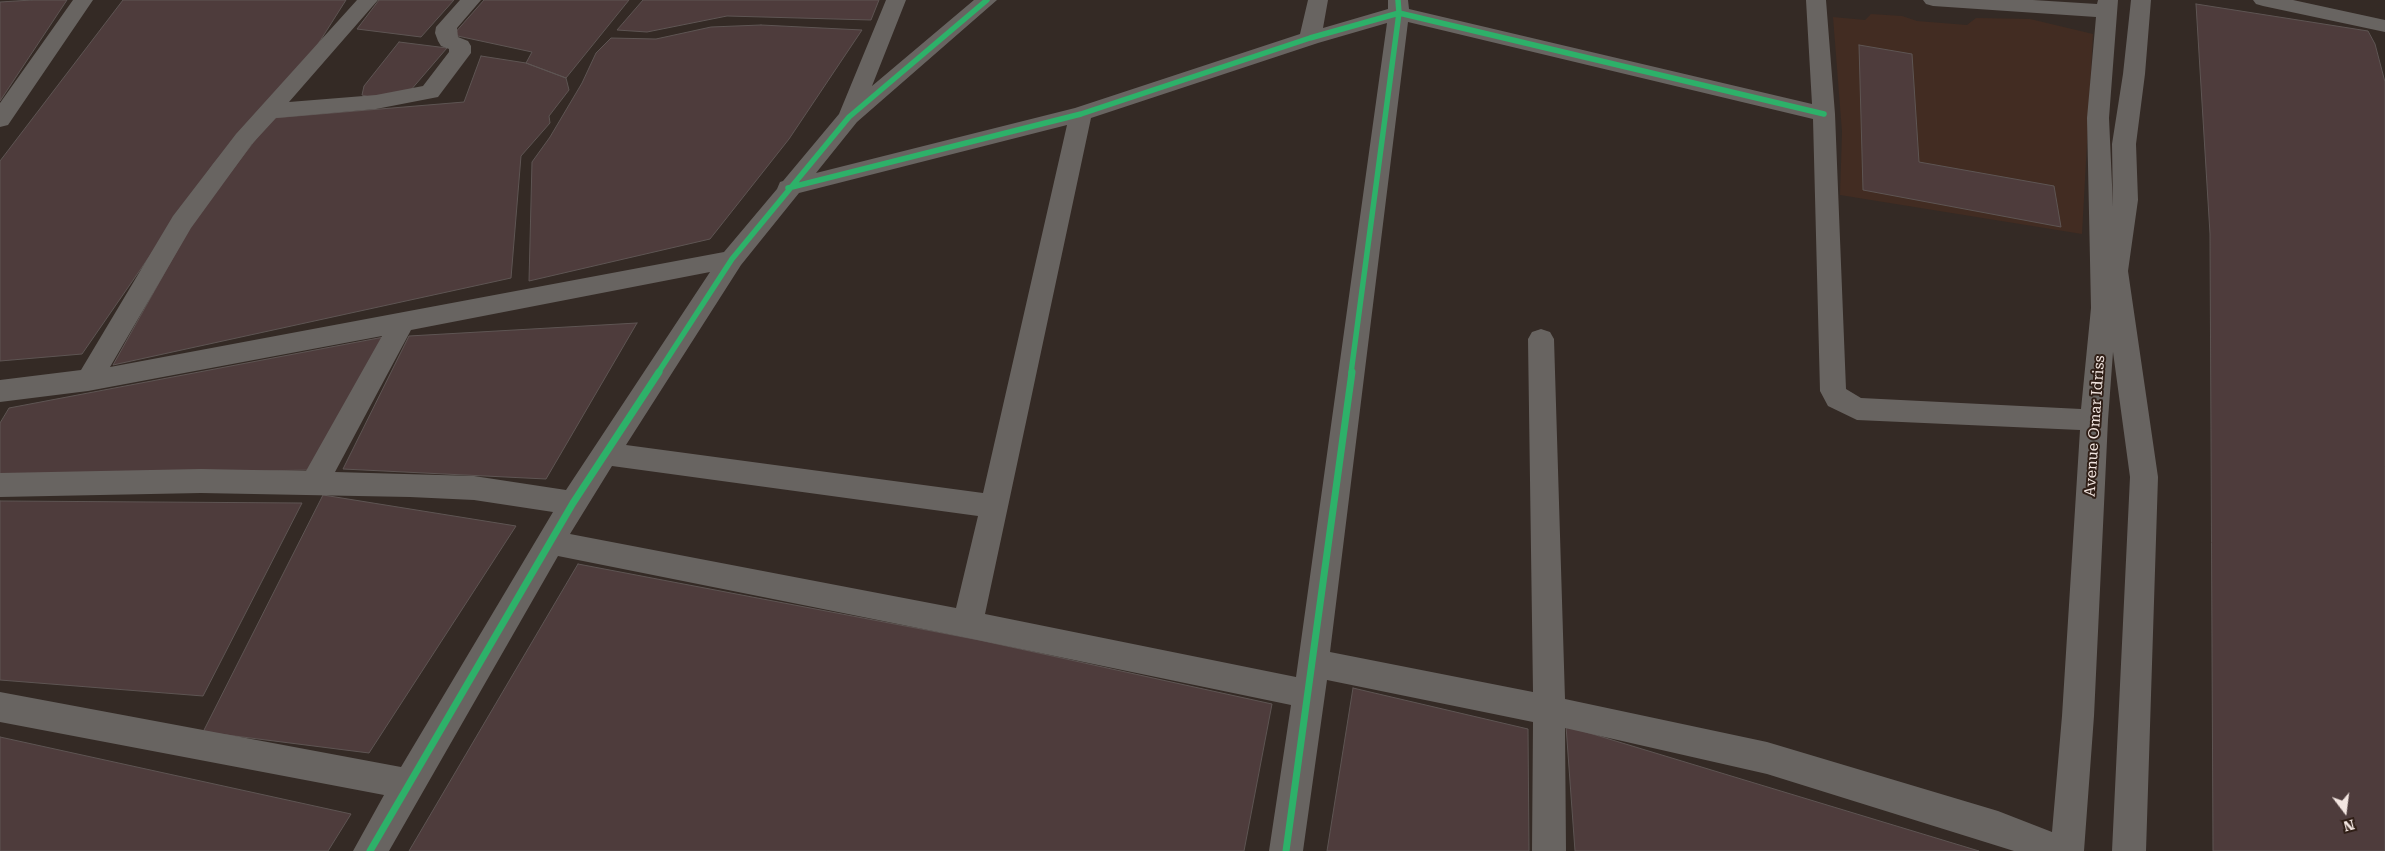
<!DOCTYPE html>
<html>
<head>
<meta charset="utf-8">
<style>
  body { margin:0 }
  #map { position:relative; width:2385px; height:851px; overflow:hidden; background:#342a25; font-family:"Roboto Serif",serif }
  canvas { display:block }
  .north { position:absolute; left:2320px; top:786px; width:50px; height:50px; -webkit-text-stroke:4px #2f1e16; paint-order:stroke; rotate:165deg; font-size:14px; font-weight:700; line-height:20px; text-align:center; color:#f3e6e1 }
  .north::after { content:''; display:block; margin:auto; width:18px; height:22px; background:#f3e6e1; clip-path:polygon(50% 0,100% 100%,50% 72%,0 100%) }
</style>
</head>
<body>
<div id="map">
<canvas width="2385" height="851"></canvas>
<div class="north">N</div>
</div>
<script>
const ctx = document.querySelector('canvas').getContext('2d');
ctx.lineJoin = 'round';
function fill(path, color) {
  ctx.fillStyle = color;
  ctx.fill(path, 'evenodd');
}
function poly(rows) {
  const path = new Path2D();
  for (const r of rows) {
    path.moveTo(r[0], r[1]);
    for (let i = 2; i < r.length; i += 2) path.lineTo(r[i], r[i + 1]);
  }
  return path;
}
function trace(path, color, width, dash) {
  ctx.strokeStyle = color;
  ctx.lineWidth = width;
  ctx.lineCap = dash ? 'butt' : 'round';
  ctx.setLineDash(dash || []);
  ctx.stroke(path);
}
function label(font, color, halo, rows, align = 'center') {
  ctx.font = font + ' "Roboto Serif",serif';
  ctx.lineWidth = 4;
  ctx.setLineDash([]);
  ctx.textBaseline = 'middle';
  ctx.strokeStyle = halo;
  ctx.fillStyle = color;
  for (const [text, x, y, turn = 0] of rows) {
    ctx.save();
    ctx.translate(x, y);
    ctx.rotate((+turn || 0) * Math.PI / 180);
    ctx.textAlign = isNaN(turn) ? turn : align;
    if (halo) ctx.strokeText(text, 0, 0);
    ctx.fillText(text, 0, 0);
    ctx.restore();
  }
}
const built = poly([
  [1871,14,1902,16,1917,21,1967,25,1976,18,2030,19,2093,34,2082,234,1840,195,1842,132,1833,17,1865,20]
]);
const building = poly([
  [32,0,67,0,0,101,0,2,32,0],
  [123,0,346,0,313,52,214,163,82,354,0,361,0,161,123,0],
  [379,0,454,0,421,37,357,29,379,0],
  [484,0,629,0,566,78,526,63,532,52,453,35,484,0],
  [643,0,879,0,871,20,727,16,647,32,617,30,643,0],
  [2196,4,2368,31,2375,44,2385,82,2385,851,2213,851,2210,234,2196,4],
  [761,25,862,30,789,139,710,239,529,281,532,162,550,137,582,83,596,53,611,38,656,39,711,27,761,25],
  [399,42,447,48,410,91,373,98,362,95,364,86,399,42],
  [1859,45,1912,54,1919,162,2054,186,2061,227,1863,190,1859,45],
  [481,56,526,63,566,78,569,90,549,116,550,123,521,156,511,278,113,365,194,220,272,118,464,102,481,56],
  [637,323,546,479,343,469,409,336,637,323],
  [384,337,313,470,0,475,0,423,9,408,384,337],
  [323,495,516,526,369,753,203,732,323,495],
  [0,501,302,503,203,696,0,680,0,501],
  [578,564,979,640,1272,704,1244,851,409,851,578,564],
  [1353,688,1528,729,1529,851,1327,851,1353,688],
  [1566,726,1979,851,1575,851,1566,726],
  [0,737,351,814,328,851,0,851,0,737]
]);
const minor = poly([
  [73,0,93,0,8,125,0,127,0,103,73,0],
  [357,0,378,0,289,102,376,95,423,86,449,52,449,49,441,46,438,41,435,33,436,27,460,0,481,0,457,28,458,37,468,41,471,46,471,53,438,97,376,109,276,118,252,144,191,228,110,367,724,252,777,189,780,182,783,181,839,114,886,0,906,0,872,86,974,0,997,0,857,122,816,173,1075,108,1300,34,1308,0,1328,0,1323,28,1388,9,1388,0,1408,0,1409,9,1812,104,1806,0,1826,0,1835,114,1846,389,1861,398,2081,409,2091,308,2087,118,2096,17,1933,6,1926,4,1923,0,2033,0,2097,4,2098,0,2118,0,2109,118,2113,207,2112,144,2123,74,2131,0,2151,0,2145,74,2136,144,2138,200,2128,271,2158,477,2146,851,2112,851,2130,477,2113,352,2108,420,2094,716,2084,851,2014,851,1767,774,1565,728,1566,851,1532,851,1533,722,1327,680,1303,851,1269,851,1291,705,968,638,558,556,389,851,353,851,384,795,0,722,0,692,401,767,553,512,474,500,410,497,201,493,0,497,0,473,201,469,306,471,382,336,88,391,0,402,0,380,81,370,173,216,236,134,357,0],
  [1408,22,1813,119,1820,391,1828,406,1857,420,2080,430,2062,716,2052,832,1998,811,1767,742,1565,699,1554,339,1550,332,1541,329,1532,332,1528,339,1533,692,1330,652,1408,22],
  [1387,23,1296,677,985,614,1091,118,1318,43,1387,23],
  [1067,125,983,493,626,445,741,265,799,193,1067,125],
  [710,272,566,490,474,476,335,472,411,330,710,272],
  [612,466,978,516,956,608,570,534,612,466],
  [2253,0,2293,0,2385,20,2385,32,2263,6,2256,4,2253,0]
]);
const cyclewayFar1 = poly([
  [788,188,1081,114,1310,38,1399,13,1824,114],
  [658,373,732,259,849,117,987,0],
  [1351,373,1399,13,1398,0]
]);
const cycleway = poly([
  [370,851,573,503,659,372],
  [1286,851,1352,372]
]);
const streetNames = [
  ["Avenue Omar Idriss",2095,426,-86]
];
fill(built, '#422c22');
fill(building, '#4e3c3c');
trace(building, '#5e5553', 1);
fill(minor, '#686461');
trace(cyclewayFar1, '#2db169', 5.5);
trace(cycleway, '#2db169', 7);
label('15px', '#f3e6e1', '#2f1e16', streetNames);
</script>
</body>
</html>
